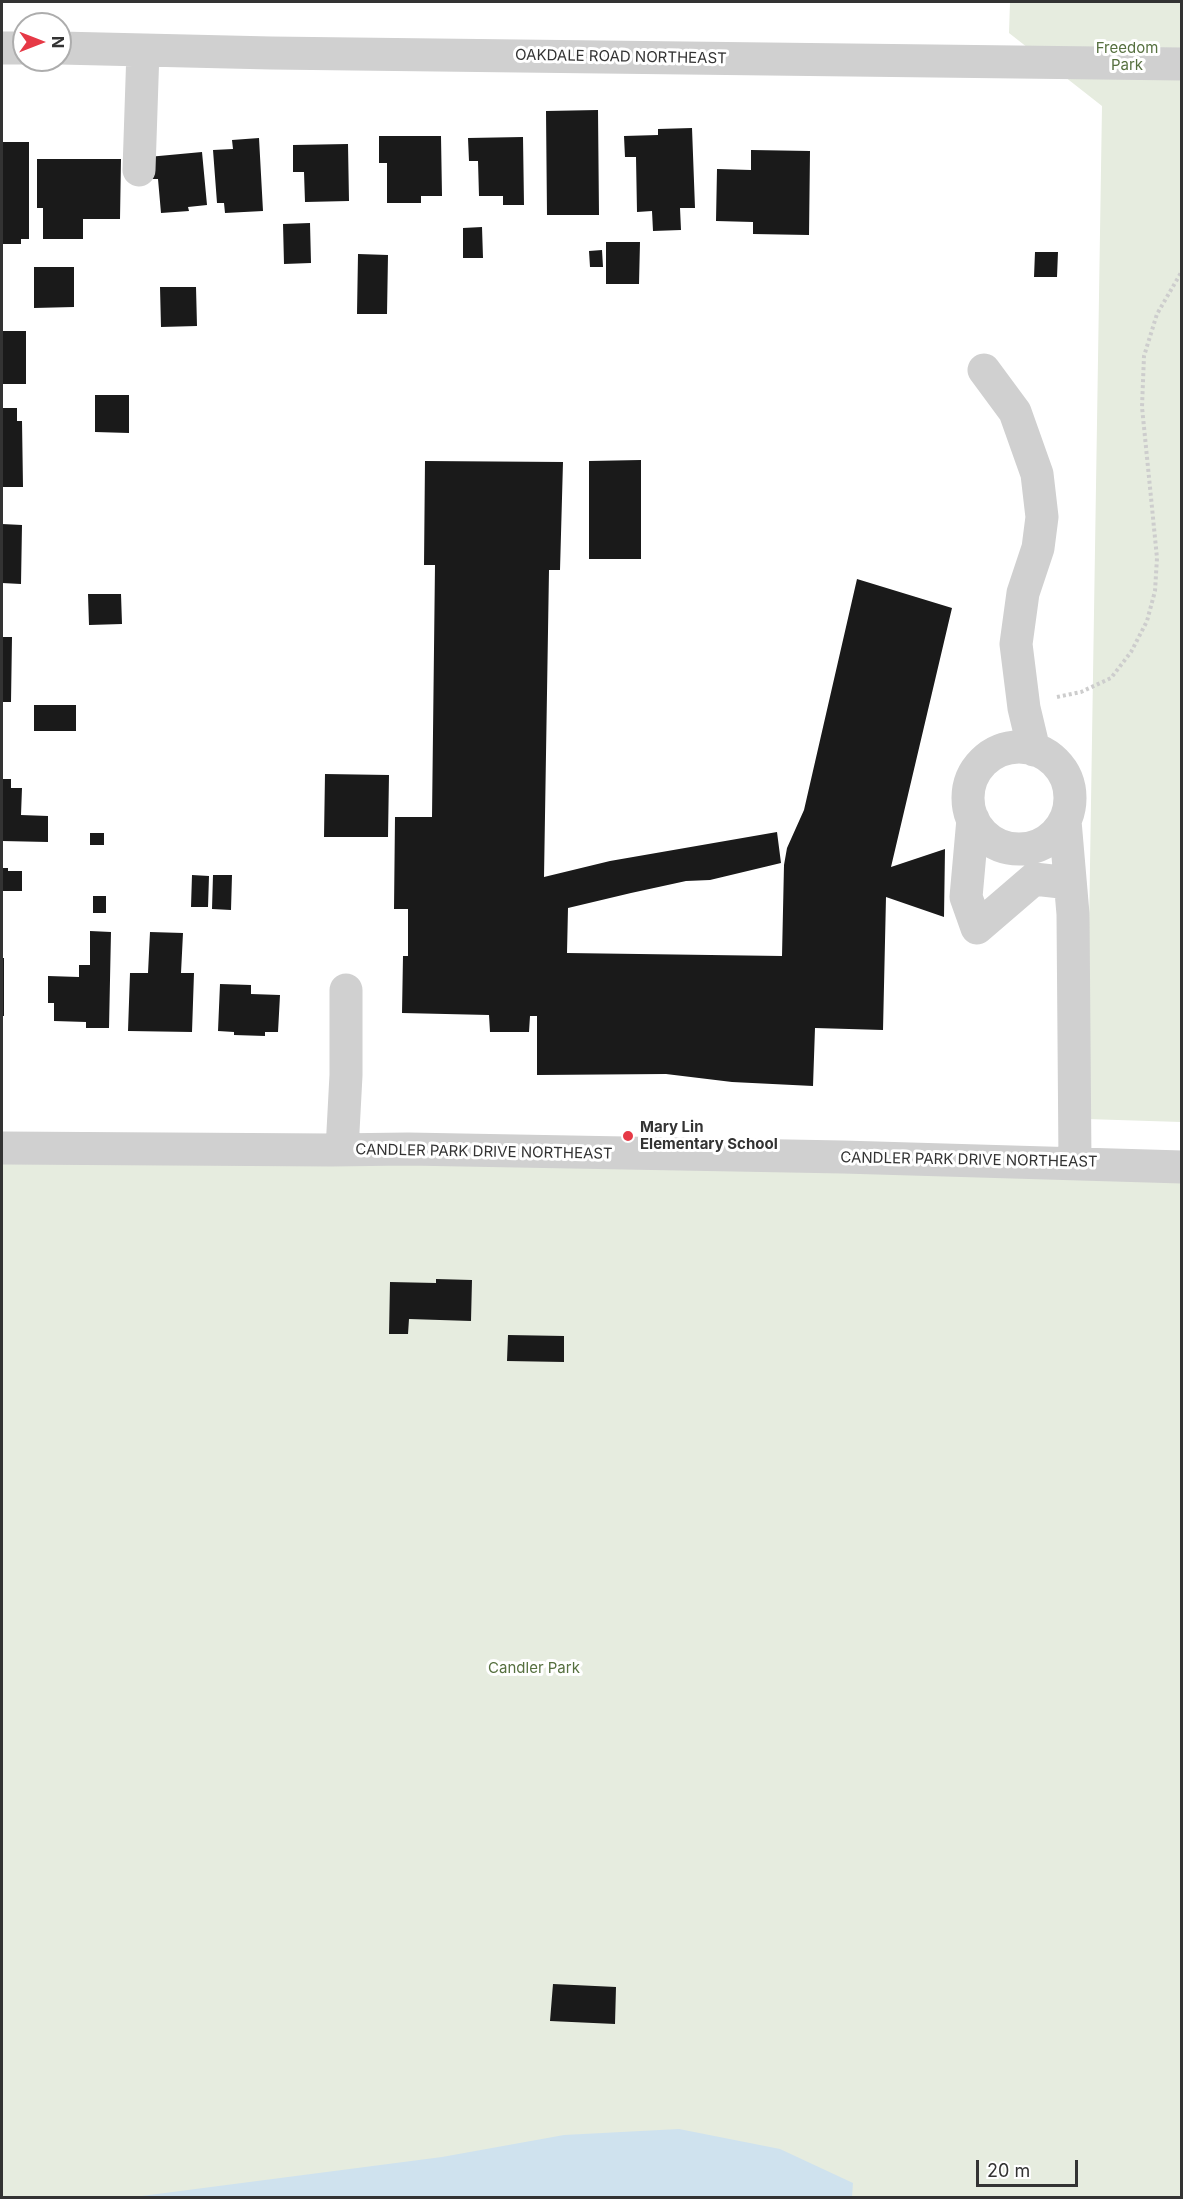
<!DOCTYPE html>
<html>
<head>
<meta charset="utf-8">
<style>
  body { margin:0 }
  #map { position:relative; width:1183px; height:2199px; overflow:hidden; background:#fff; font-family:Inter,sans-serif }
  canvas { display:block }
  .frame { position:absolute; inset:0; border:3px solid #333; pointer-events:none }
  .north { position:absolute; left:12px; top:12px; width:60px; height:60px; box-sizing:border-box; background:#fff; border:2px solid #adadad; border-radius:50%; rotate:90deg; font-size:16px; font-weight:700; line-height:24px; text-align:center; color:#333 }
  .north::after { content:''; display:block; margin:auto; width:21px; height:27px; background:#e63946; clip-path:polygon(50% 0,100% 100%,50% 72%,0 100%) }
  .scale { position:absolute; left:976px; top:2160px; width:102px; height:27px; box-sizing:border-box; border:3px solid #333; border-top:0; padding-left:8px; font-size:18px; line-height:21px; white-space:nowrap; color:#333; -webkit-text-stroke:4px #fff; paint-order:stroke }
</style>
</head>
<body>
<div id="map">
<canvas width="1183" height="2199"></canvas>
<div class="frame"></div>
<div class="north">N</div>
<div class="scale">20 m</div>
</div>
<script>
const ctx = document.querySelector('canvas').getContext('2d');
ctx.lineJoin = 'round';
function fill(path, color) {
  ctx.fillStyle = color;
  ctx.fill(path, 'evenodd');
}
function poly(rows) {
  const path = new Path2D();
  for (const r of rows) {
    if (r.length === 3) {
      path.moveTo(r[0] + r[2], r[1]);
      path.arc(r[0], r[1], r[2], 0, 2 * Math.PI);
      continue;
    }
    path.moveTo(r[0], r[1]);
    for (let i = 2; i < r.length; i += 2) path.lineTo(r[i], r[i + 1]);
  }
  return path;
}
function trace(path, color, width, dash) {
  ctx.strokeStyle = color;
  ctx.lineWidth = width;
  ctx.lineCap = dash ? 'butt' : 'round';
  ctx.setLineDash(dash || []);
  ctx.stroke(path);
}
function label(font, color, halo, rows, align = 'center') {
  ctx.font = font + ' Inter,sans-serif';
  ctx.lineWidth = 6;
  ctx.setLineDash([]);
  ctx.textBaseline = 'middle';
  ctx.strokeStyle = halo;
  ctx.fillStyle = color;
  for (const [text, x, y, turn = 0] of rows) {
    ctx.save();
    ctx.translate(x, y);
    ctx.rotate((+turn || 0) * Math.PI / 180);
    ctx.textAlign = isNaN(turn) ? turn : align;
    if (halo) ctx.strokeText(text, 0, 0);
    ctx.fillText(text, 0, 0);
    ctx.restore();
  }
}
const green = poly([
  [1010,2,1181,2,1181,1122,1086,1119,1102,106,1009,33],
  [2,1134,1181,1151,1181,2197,2,2198]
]);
const water = poly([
  [679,2129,780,2149,853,2183,852,2197,134,2197,442,2157,564,2135]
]);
const building = poly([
  [598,110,599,215,547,215,546,111],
  [692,128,695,208,680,208,681,230,653,231,652,211,637,212,636,157,625,157,624,136,658,135,658,129],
  [379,136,441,136,442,196,421,196,421,203,387,203,387,163,379,163],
  [523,137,524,205,503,205,503,196,479,196,478,161,469,161,468,138],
  [259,138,263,211,225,213,224,203,217,203,213,150,233,149,232,140],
  [2,142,29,142,29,239,21,239,21,244,2,244],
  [348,144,349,201,305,202,304,172,293,172,293,145],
  [751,150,810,151,809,235,753,234,753,222,716,221,717,169,751,170],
  [202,152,207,205,188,207,189,211,161,213,158,179,150,179,148,157],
  [37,159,121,159,120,219,83,219,83,239,43,239,43,208,37,208],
  [310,223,311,263,284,264,283,224],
  [482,227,483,258,463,258,463,228],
  [606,242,640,242,639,284,606,284],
  [602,250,603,267,590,267,589,251],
  [1035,252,1058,252,1057,277,1034,277],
  [358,254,388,255,387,314,357,314],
  [34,267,74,267,74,307,34,308],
  [160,287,196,287,197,326,161,327],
  [2,331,26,331,26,384,2,384],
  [95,395,129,395,129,433,95,432],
  [2,408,17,408,17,421,22,421,23,487,2,487],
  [641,460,641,559,589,559,589,461],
  [425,461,563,462,560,570,549,570,544,877,610,861,777,832,781,863,710,880,686,881,631,893,568,908,567,953,782,956,784,865,787,848,804,810,857,579,952,608,891,867,945,849,944,917,886,897,883,1030,815,1028,813,1086,732,1082,666,1074,537,1075,537,1016,530,1016,529,1032,490,1032,489,1015,402,1013,403,956,408,956,408,909,394,909,395,817,432,817,435,565,424,565],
  [2,524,22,525,21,584,2,583],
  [88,594,121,594,122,624,89,625],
  [2,637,12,637,11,702,2,702],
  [34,705,76,705,76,731,34,731],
  [325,774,389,775,388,837,324,837],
  [2,779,11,779,11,788,22,788,21,815,48,816,48,842,2,841],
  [90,833,104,833,104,845,90,845],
  [2,868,8,868,8,871,22,871,22,891,2,891],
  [192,875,209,876,208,907,191,907],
  [213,875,232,875,231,910,212,909],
  [93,896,106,896,106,913,93,913],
  [90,931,111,932,109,1028,86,1028,86,1022,54,1021,54,1003,48,1003,48,976,79,977,79,965,90,965],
  [150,932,183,933,181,973,194,973,192,1032,128,1031,130,973,148,973],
  [2,958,4,958,4,1016,2,1016],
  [220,984,251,985,251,994,280,995,278,1032,265,1032,265,1036,234,1035,234,1032,218,1031],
  [436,1279,472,1280,471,1321,409,1319,408,1334,389,1334,390,1282,436,1283],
  [508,1335,564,1336,564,1362,507,1361],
  [553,1984,616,1987,615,2024,550,2021]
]);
const path = poly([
  [1057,697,1081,692,1111,678,1131,652,1147,621,1155,591,1157,558,1142,407,1144,356,1157,314,1182,271]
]);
const minor = poly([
  [2,48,24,48],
  [60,48,271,53,1182,64],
  [139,170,143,50],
  [984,370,1015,412,1037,474,1042,517,1038,548,1023,593,1016,644,1024,708,1034,750],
  [1019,798,51],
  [973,819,966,897,977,928,1034,879,1070,883],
  [1065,821,1073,914,1075,1163],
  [2,1148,332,1150,408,1149,843,1157,1182,1167],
  [342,1150,346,1075,346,990]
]);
const markers = [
  [628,1136,6,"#e63946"]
];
const parkNames = [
  ["Freedom",1127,48],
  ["Park",1127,65],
  ["Candler Park",534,1668]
];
const streetNames = [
  ["OAKDALE ROAD NORTHEAST",621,57,1],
  ["CANDLER PARK DRIVE NORTHEAST",484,1152,1],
  ["CANDLER PARK DRIVE NORTHEAST",969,1160,1]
];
const poiNames = [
  ["Mary Lin",640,1127],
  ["Elementary School",640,1144]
];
fill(green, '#e6ecdf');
fill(water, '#cfe2ee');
fill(building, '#1a1a1a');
trace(path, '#cdcdcd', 4, [3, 3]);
trace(minor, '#d0d0d0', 33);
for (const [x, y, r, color] of markers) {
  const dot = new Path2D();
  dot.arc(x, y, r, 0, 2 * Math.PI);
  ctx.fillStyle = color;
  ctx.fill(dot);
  trace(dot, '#fff', 2);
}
label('15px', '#56703f', '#fff', parkNames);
label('15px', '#333', '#fff', streetNames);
label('bold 15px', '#333', '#fff', poiNames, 'left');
</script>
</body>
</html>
